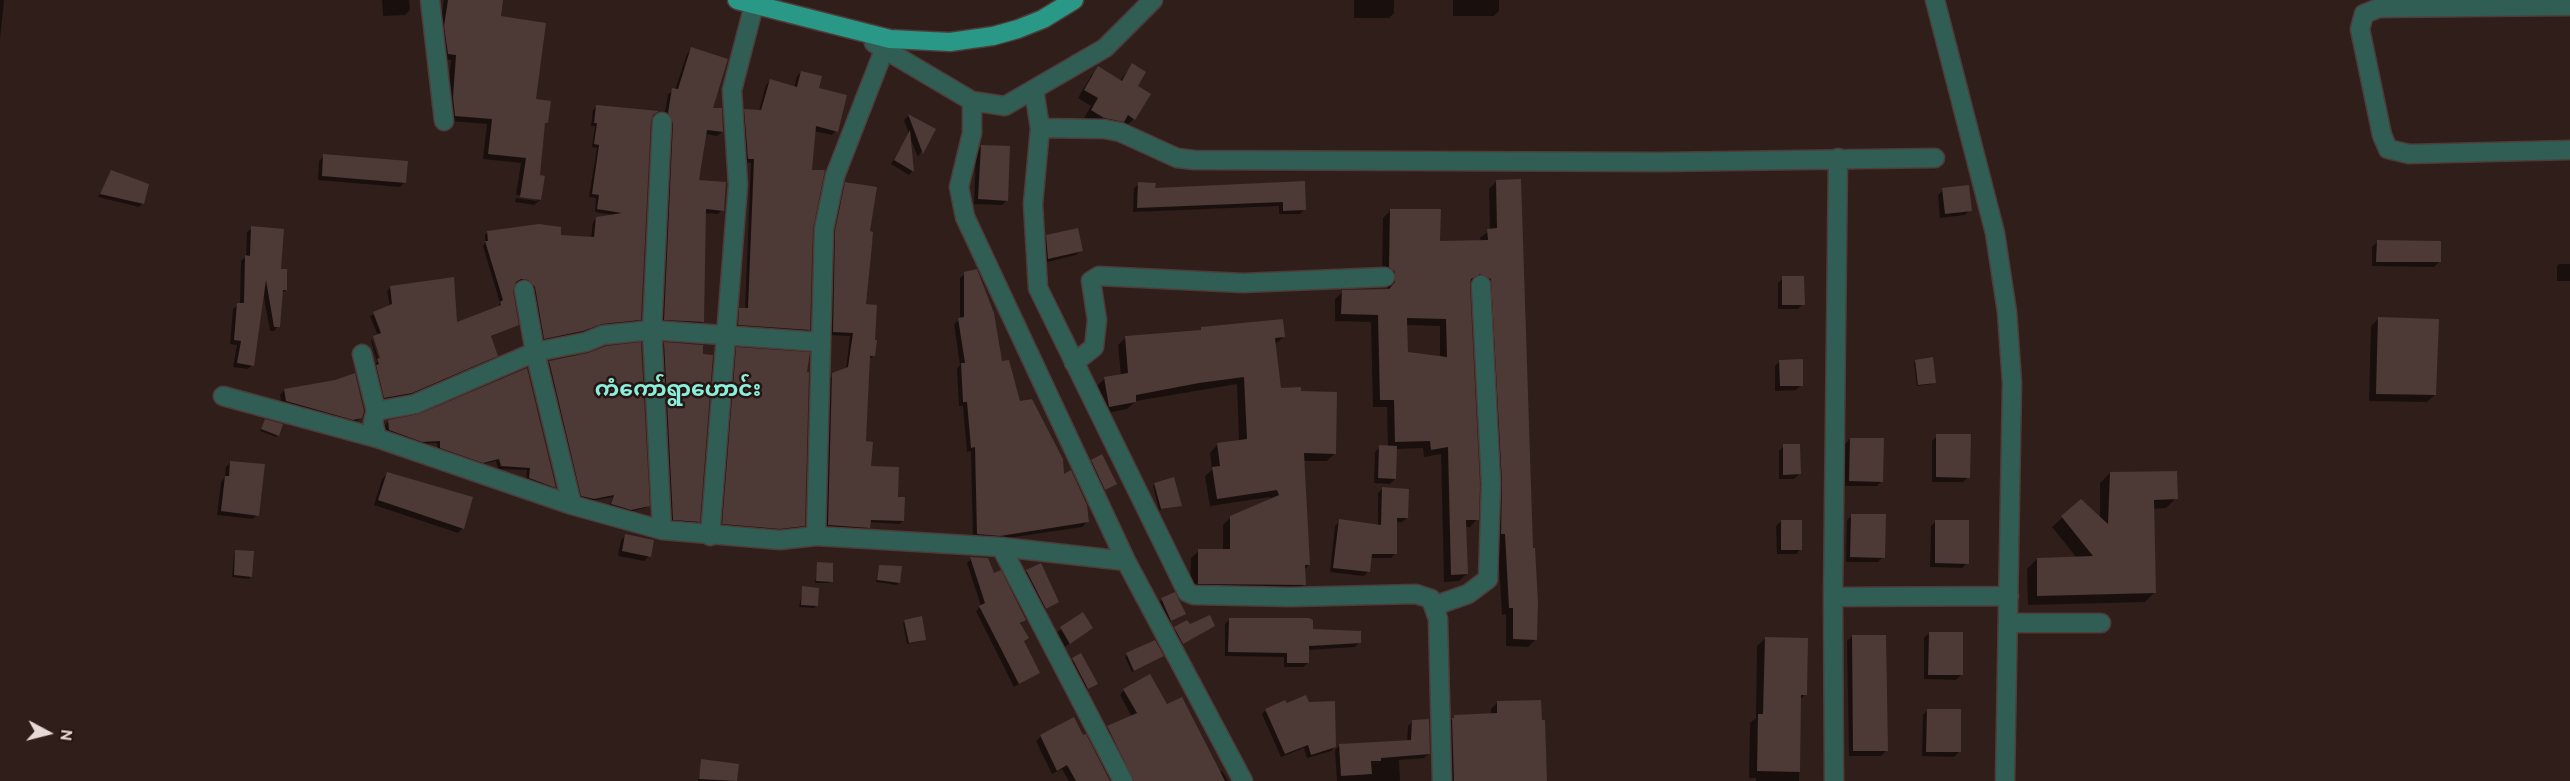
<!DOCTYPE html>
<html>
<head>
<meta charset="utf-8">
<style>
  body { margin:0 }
  #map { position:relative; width:2570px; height:781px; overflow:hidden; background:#301e1b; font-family:Cabin,sans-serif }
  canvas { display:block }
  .north { position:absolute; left:18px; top:703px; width:60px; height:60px; -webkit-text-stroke:4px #261512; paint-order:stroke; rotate:97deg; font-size:16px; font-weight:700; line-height:24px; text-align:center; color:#e6d9d6 }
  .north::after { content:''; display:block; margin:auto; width:21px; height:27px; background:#e6d9d6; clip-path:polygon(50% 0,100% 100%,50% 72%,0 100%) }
</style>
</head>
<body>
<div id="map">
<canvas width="2570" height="781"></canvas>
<div class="north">N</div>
</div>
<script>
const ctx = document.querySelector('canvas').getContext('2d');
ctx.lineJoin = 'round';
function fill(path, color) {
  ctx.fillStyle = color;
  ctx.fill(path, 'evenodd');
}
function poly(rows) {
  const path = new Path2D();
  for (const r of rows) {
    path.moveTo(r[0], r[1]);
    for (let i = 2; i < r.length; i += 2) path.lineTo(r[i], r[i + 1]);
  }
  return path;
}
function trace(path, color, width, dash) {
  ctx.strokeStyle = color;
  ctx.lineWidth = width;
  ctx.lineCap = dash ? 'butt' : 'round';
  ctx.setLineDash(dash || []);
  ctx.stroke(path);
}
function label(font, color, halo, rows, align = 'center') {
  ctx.font = font + ' Cabin,"Noto Sans Myanmar",sans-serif';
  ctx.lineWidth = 5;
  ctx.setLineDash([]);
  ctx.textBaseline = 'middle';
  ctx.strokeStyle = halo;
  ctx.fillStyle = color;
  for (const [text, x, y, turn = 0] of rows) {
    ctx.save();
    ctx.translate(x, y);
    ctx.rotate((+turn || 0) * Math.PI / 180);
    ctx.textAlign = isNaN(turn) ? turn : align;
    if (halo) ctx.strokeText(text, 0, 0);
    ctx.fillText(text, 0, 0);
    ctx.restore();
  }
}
const shadow = poly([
  [0,0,4,0,0,40],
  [382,0,409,0,410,10,405,15,383,16],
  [444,0,502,0,499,17,546,123,543,126,538,176,540,200,534,205,515,202,516,198,537,201,537,198,516,195,521,163,483,159,487,124,450,121,447,103,451,60,442,59,439,32],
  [1354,0,1394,0,1394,13,1389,18,1354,18],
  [1453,0,1499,0,1499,11,1494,16,1453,16],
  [691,49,711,109,722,132,717,136,705,134,697,181,722,210,718,214,704,213,702,322,698,326,660,324,664,118,668,94,675,90,687,54],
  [1133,65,1136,87,1134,119,1126,126,1121,123,1115,128,1096,125,1084,118,1091,106,1078,98,1091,76,1099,68,1120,81],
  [801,72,817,89,836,131,832,135,814,131,810,171,809,329,805,333,735,328,736,314,740,310,745,310,751,163,744,162,741,115,745,111,759,111,766,85,770,81,794,88,797,76],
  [596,107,651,116,640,319,636,322,597,327,578,334,541,341,525,282,517,282,511,291,517,325,490,337,496,355,493,359,407,396,381,400,374,370,377,361,371,341,372,339,381,366,378,336,370,316,390,307,387,291,390,288,456,324,498,308,500,303,483,246,485,243,485,235,488,232,591,239,593,222,597,218,614,215,595,212,596,198,589,197,597,148,592,147,595,126,591,126,593,110],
  [908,116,934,130,918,157,910,138,913,171,909,175,891,164,909,134,904,120],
  [981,147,1007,200,1002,205,974,204,976,152],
  [324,156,405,182,400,187,318,180,319,161],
  [112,172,143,203,139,207,98,197],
  [1497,181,1536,639,1528,647,1506,646,1506,614,1502,615,1483,286,1473,281,1468,285,1477,519,1470,527,1465,527,1467,574,1459,581,1444,582,1441,454,1424,457,1423,448,1396,449,1395,479,1390,484,1374,483,1375,452,1380,447,1388,447,1387,407,1373,407,1371,322,1335,321,1335,299,1343,292,1388,290,1388,279,1382,274,1383,218,1391,210,1439,243,1481,242,1480,238,1490,230,1489,189],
  [1406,325,1440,326,1440,358,1406,354],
  [1303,182,1304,210,1300,214,1279,214,1279,206,1133,212,1134,188,1139,184,1154,190],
  [846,184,868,233,865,306,874,356,868,359,865,442,869,468,897,498,903,521,899,524,870,522,866,531,825,528,829,378,846,370,850,336,830,335,832,235,842,188],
  [1943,190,1970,210,1965,215,1940,218,1938,195],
  [252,228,280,270,286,290,281,294,278,326,274,331,270,331,263,292,252,365,248,369,233,367,237,345,230,344,233,309,240,304,241,261,246,256,247,232],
  [1047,236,1081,250,1076,255,1043,263,1042,241],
  [2377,242,2439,262,2434,267,2372,266,2372,247],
  [2559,264,2570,264,2570,281,2557,281,2557,266],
  [965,274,1019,402,1087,522,1082,527,995,540,973,539,971,451,967,452,963,406,959,406,957,369,960,365,954,324,960,319,960,278],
  [1783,278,1803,304,1798,309,1778,309,1778,283],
  [2379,318,2435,395,2427,402,2369,401,2371,326],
  [1201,329,1284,337,1274,345,1279,389,1300,392,1335,453,1327,461,1303,461,1309,565,1304,570,1304,585,1297,592,1190,591,1191,558,1199,551,1223,551,1223,525,1231,517,1271,500,1270,497,1210,506,1205,476,1212,470,1210,453,1217,445,1239,441,1237,384,1136,401,1127,409,1102,414,1097,386,1104,379,1121,376,1118,345,1126,337,1199,331],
  [664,344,698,521,696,524,671,522,662,346],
  [737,349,805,374,804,525,800,529,775,532,719,527,733,353],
  [1780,361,1801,385,1796,390,1775,391,1775,366],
  [1916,361,1934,382,1932,384,1917,386,1914,363],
  [549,362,648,505,645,508,628,512,609,507,613,497,590,501,579,498,547,365],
  [526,370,555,487,552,490,526,481,527,470,498,469,496,461,479,465,438,451,437,443,418,444,386,433,385,425,388,422,420,416],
  [284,390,361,417,356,422,348,424,282,406,280,395],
  [265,421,278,435,276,437,260,431],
  [1937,436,1968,477,1963,482,1932,482,1932,441],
  [1850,439,1882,481,1877,486,1845,486,1845,444],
  [1784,446,1799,474,1794,479,1779,479,1779,451],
  [1092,461,1113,485,1103,491,1090,463],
  [230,463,257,515,253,519,217,515,221,482,225,477,226,467],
  [2110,473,2176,498,2166,508,2152,509,2154,593,2145,602,2028,605,2027,569,2037,559,2077,558,2052,527,2081,501,2100,518,2100,483],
  [387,474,463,528,458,533,374,505,382,479],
  [1155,484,1180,505,1159,510,1153,486],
  [1383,488,1407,518,1402,522,1396,522,1396,553,1391,558,1370,558,1368,572,1364,576,1330,572,1335,526,1340,521,1378,526,1378,493],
  [1852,515,1883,557,1878,562,1846,562,1847,520],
  [1781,521,1801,549,1796,554,1777,554,1776,526],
  [1936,521,1967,563,1962,568,1930,567,1931,526],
  [626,535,649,556,644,561,618,556,621,540],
  [236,551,251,577,249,579,232,577,234,554],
  [971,559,993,575,1024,620,1020,625,1023,642,1039,673,1014,687,976,611,981,606,967,563],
  [818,564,831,581,829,583,815,583],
  [1040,565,1055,604,1044,610,1025,573],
  [879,566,899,582,897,585,876,582],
  [803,588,816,606,814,608,799,607],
  [1162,599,1184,614,1169,622,1160,602],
  [1082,614,1091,628,1065,647,1056,633],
  [1230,619,1312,631,1359,643,1355,647,1308,650,1308,663,1303,667,1284,667,1284,657,1225,656,1225,624],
  [905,621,925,639,923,641,907,644,903,623],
  [1189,626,1211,627,1181,645,1173,631],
  [1929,633,1961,675,1956,680,1924,679,1924,638],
  [1852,636,1886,751,1881,756,1849,756,1847,641],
  [1765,639,1805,694,1800,700,1799,781,1756,781,1756,778,1749,778,1750,723,1756,718,1757,646],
  [1081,655,1094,685,1085,690,1071,661],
  [1127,655,1160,658,1132,672,1125,657],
  [1124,690,1166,706,1219,772,1222,771,1228,781,1129,781,1103,732,1108,727,1132,717,1120,695],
  [1497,703,1545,781,1548,781,1449,781,1446,725,1455,716,1491,715,1491,709],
  [1266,710,1335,747,1331,751,1307,758,1304,748,1281,757,1262,714],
  [1928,710,1959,752,1954,757,1922,756,1923,715],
  [1413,721,1429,754,1424,758,1399,760,1400,781,1337,781,1335,750,1340,745,1407,742,1408,726],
  [1041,736,1109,781,1069,781,1062,769,1052,774,1036,741],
  [702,761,737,765,735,781,698,781]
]);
const building = poly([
  [448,0,503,0,501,16,546,23,536,99,551,101,548,123,545,123,540,175,545,176,541,200,520,197,526,158,488,154,492,119,455,116,453,97,456,55,448,54,444,26],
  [691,47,728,59,713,108,722,108,723,132,707,130,699,180,726,182,724,211,706,209,704,322,664,320,673,123,668,113,672,88,678,89],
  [1132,63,1146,72,1138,86,1151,94,1135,120,1128,115,1124,122,1104,118,1091,110,1098,98,1084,90,1098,66,1122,81],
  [801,71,822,76,819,88,847,95,838,132,816,126,812,170,825,170,813,229,810,330,738,325,739,308,748,308,754,159,748,159,744,109,761,110,770,79,797,87],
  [596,105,659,111,653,115,651,121,641,320,602,324,583,331,544,339,535,287,528,280,521,279,516,282,513,291,519,325,491,336,498,356,412,393,384,398,376,365,379,364,377,359,380,358,373,336,381,333,373,312,392,304,390,286,454,277,457,322,501,305,500,302,503,300,485,241,488,241,487,231,539,224,561,227,561,235,594,237,596,217,622,213,597,209,599,195,592,194,599,145,594,144,597,123,594,123],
  [908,114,936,129,923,154],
  [910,130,914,172,894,160],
  [981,145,1010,146,1008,201,978,199],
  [323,154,408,161,406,183,322,176],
  [111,170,149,184,144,204,100,194],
  [1521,179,1533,548,1535,548,1538,602,1537,640,1513,639,1513,608,1509,608,1505,534,1501,534,1502,483,1491,279,1480,274,1471,279,1470,286,1480,484,1479,520,1466,520,1468,574,1451,575,1448,447,1431,450,1430,441,1395,442,1394,400,1380,400,1378,315,1341,314,1342,290,1389,289,1395,282,1395,272,1389,267,1390,209,1441,209,1440,241,1488,240,1487,229,1497,228,1496,180],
  [1407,318,1446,319,1447,357,1408,352],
  [1305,181,1306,210,1283,211,1283,202,1137,208,1138,182,1156,183,1155,188],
  [845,182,877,187,870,231,873,232,872,245,866,304,877,305,875,340,877,340,875,356,870,356,866,441,873,442,871,466,899,467,898,497,905,497,904,521,871,520,870,528,828,525,832,373,848,367,853,333,833,332,835,230],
  [1969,185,1972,211,1945,214,1942,188],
  [251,226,284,229,281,269,287,269,287,290,283,290,280,327,274,327,266,280,254,366,237,363,241,341,234,340,237,303,244,303,245,255,250,256],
  [1078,228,1083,251,1048,259,1046,235],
  [2377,240,2441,241,2441,262,2376,262],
  [977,269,994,313,1002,361,1009,360,1020,401,1032,399,1063,459,1064,474,1071,470,1087,505,1089,522,1000,536,977,534,975,447,971,448,967,402,963,402,961,363,965,363,958,318,964,317,964,272],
  [1782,276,1804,276,1805,305,1782,305],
  [2378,317,2439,319,2436,395,2376,394],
  [1283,319,1285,337,1275,338,1281,388,1301,387,1301,391,1337,392,1336,454,1304,453,1310,565,1305,565,1306,585,1198,584,1198,549,1230,549,1230,516,1279,495,1277,490,1217,499,1212,467,1220,466,1217,443,1247,439,1244,377,1199,383,1136,395,1136,402,1109,407,1104,377,1128,373,1125,336,1201,330,1201,327],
  [641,342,650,506,631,510,611,504,614,495,594,499,581,496,549,361,588,353,606,346],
  [664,342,703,345,703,354,713,355,700,522,673,520],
  [736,347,810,352,807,372,809,372,805,526,780,529,722,524],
  [1933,357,1936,383,1918,385,1915,360],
  [1803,359,1803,386,1780,386,1779,360],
  [527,368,556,488,529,478,530,468,501,466,499,459,483,463,440,448,440,441,422,442,389,430,388,420,419,414],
  [355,373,364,411,362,418,353,420,286,401,284,389,335,380],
  [265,419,283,424,279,436,261,429],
  [1936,434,1971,434,1970,478,1936,477],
  [1850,438,1884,438,1883,482,1849,481],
  [1783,444,1800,444,1801,474,1783,475],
  [1379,445,1397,446,1396,479,1378,478],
  [1102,454,1117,484,1105,490,1091,460],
  [230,461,265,464,259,516,221,511,225,476,229,476],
  [2177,471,2178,499,2154,500,2156,593,2037,596,2037,558,2093,556,2061,516,2081,499,2108,524,2110,472],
  [387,472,473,497,464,529,378,500],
  [1174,477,1182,506,1161,509,1154,483],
  [1382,487,1409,489,1408,518,1397,518,1397,554,1372,554,1370,572,1333,568,1339,519,1381,525],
  [1851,514,1886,514,1885,558,1850,557],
  [1781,520,1802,520,1802,550,1781,550],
  [1935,520,1969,520,1969,564,1935,563],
  [625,534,654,540,651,557,622,551],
  [235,550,254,551,252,577,234,575],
  [970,557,988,558,994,573,1001,570,1026,620,1020,623,1029,638,1024,641,1040,673,1019,684,979,606,985,603],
  [817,562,833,563,833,582,816,581],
  [1041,563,1059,602,1046,609,1026,570],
  [879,565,902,566,900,583,877,580],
  [802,586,819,588,818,606,801,605],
  [1175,592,1186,614,1171,621,1161,598],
  [1083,612,1093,628,1070,644,1060,627],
  [1210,615,1215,626,1183,644,1174,627,1187,620,1190,624],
  [922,616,926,640,909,643,904,620],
  [1229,618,1309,618,1313,620,1313,629,1361,631,1361,643,1309,646,1309,663,1287,663,1287,653,1228,652],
  [1929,632,1963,632,1963,675,1928,675],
  [1852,635,1886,635,1888,751,1853,751],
  [1765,637,1808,638,1807,695,1801,695,1800,772,1757,771,1758,714,1763,714],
  [1155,640,1164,656,1134,671,1126,653],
  [1081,653,1098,684,1088,689,1072,658],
  [1150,674,1167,704,1182,697,1225,781,1134,781,1107,726,1137,713,1123,689],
  [1306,695,1309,702,1335,701,1336,747,1311,755,1308,745,1285,754,1265,709,1285,700,1287,703],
  [1541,700,1542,720,1545,720,1547,781,1454,781,1452,718,1454,718,1454,715,1497,713,1497,701],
  [1927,709,1961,709,1961,752,1926,752],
  [1074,717,1083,735,1086,734,1110,781,1076,781,1067,765,1057,771,1040,735],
  [1429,719,1430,754,1381,758,1381,761,1371,761,1372,774,1341,776,1339,744,1411,740,1412,720],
  [701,759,739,764,737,781,699,779]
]);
const minor = poly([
  [430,0,444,121],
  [1935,0,1995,233,2007,312,2012,383,2005,781],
  [2570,6,2379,8,2364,14,2360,29,2382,135,2388,149,2409,154,2570,150],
  [874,43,972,101,1005,106,1105,48,1153,0],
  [1034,90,1040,128,1033,204,1038,288,1187,592,1194,595,1291,597,1416,594,1431,599,1438,619,1442,781],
  [972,101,972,133,959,187,965,217,1126,561,1243,781],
  [1040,128,1104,129,1120,132,1177,158,1194,160,1662,162,1935,158],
  [524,290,535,352,572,505],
  [362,354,376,411,373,422,377,438,572,505,662,530,652,330,662,122],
  [1074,363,1094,347,1097,320,1091,281,1099,276,1243,283,1385,277],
  [223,396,377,438],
  [376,411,415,404,535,352,586,342,603,335,652,330,821,342],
  [662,530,780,540,816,536,1001,547,1126,561],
  [710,536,738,185,732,90,754,5],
  [816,536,824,229,835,176,884,50],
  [1001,547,1123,781],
  [1833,597,2009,596],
  [1434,606,1468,594,1488,579,1491,484,1481,285],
  [2008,623,2101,623],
  [1834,781,1833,597,1838,158]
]);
const major = poly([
  [737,0,890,39,950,42,993,36,1018,29,1043,19,1074,0]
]);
const quarterNames = [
  ["ကံကော်ရွာဟောင်း",678,390]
];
fill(shadow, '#0007');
fill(building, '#4d3935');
trace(minor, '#4d3c39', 21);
trace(major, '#4d3c39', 21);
trace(minor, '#305e55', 18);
trace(major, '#299886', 18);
label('bold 22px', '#8aefdb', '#261512', quarterNames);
</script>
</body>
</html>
